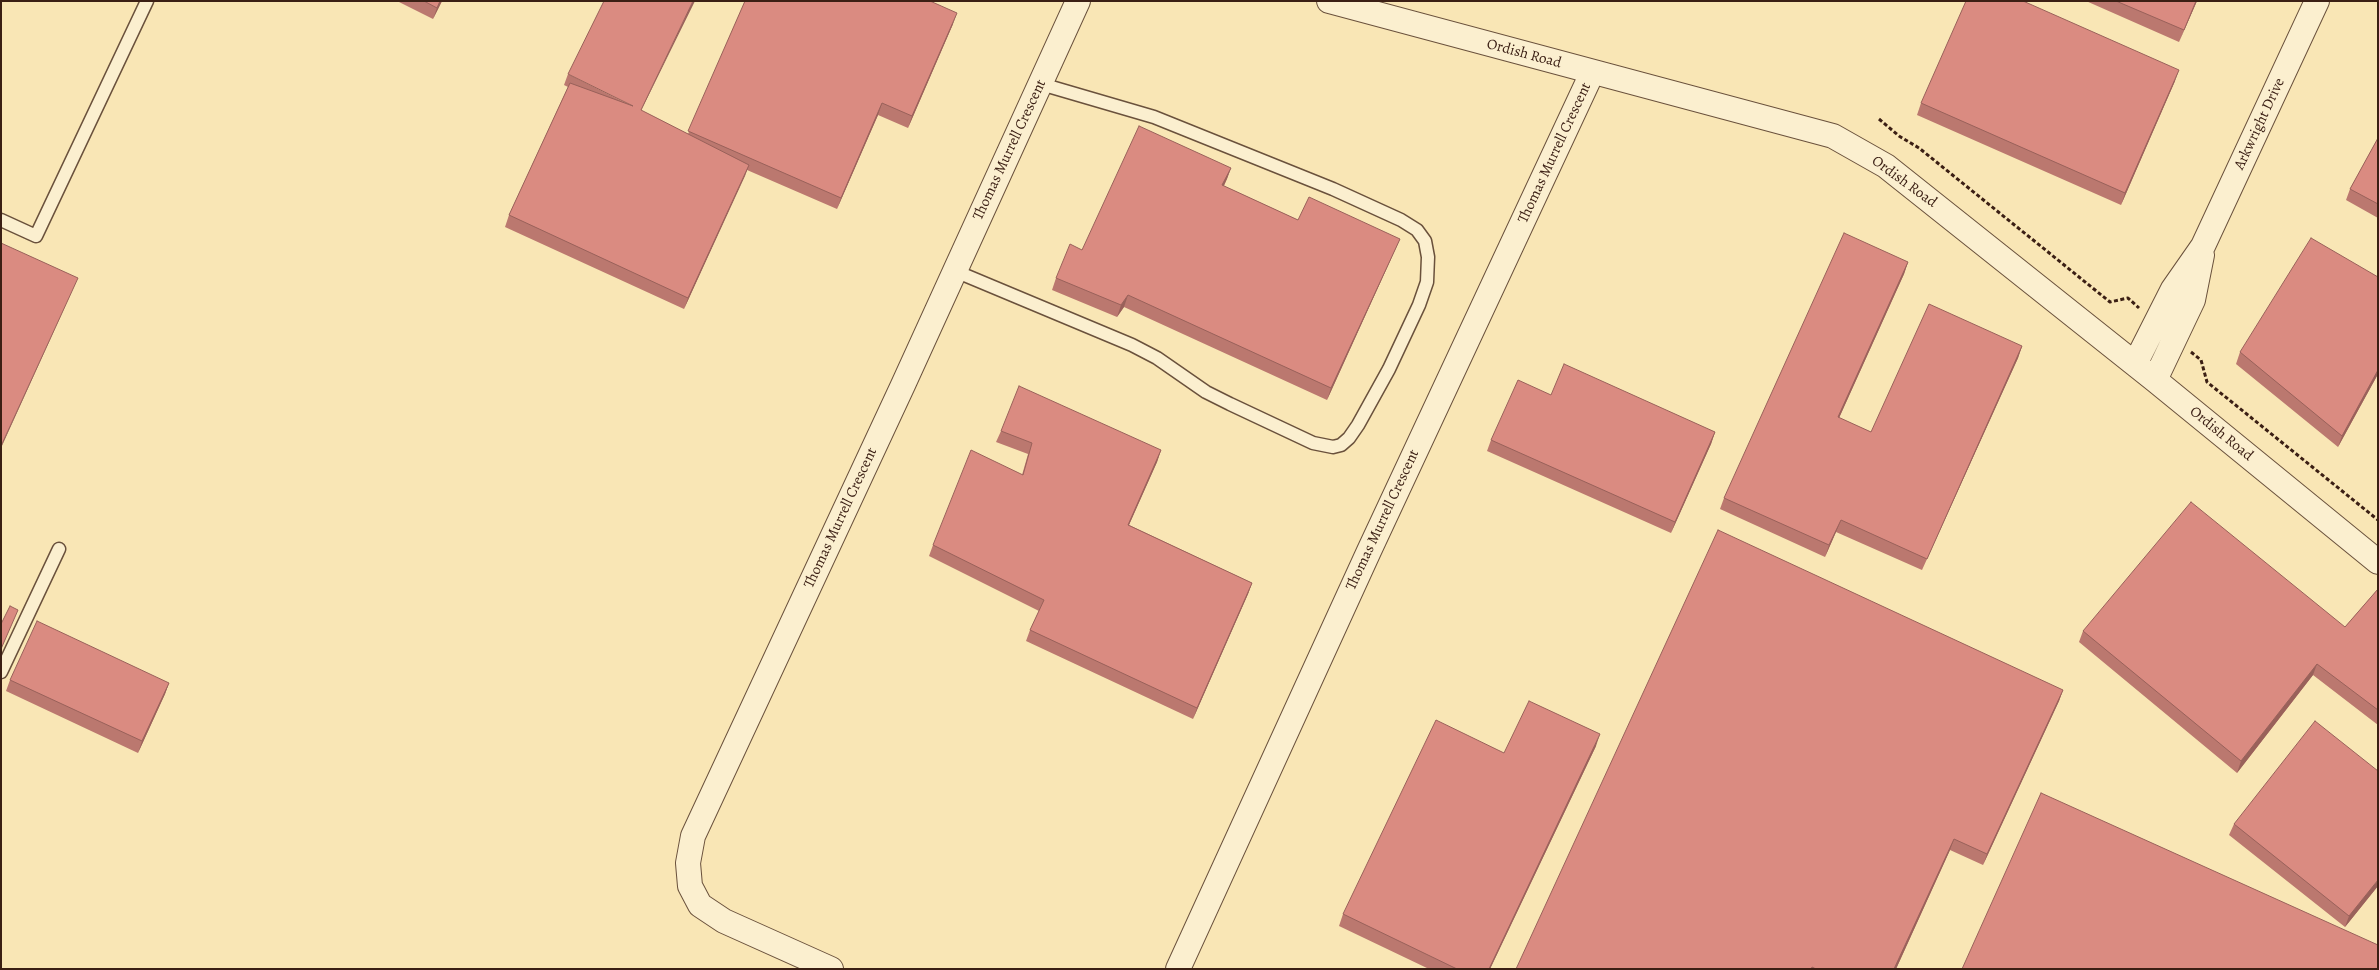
<!DOCTYPE html>
<html>
<head>
<meta charset="utf-8">
<style>
  body { margin:0 }
  #map { position:relative; width:2379px; height:970px; overflow:hidden; background:#f9e6b5; font-family:Alegreya,serif }
  canvas { display:block }
  .frame { position:absolute; inset:0; border:2px solid #3b1f14; pointer-events:none }
</style>
</head>
<body>
<div id="map">
<canvas width="2379" height="970"></canvas>
<div class="frame"></div>
</div>
<script>
const ctx = document.querySelector('canvas').getContext('2d');
ctx.lineJoin = 'round';
function poly(rows) {
  const path = new Path2D();
  for (const r of rows) {
    path.moveTo(r[0], r[1]);
    for (let i = 2; i < r.length; i += 2) path.lineTo(r[i], r[i + 1]);
  }
  return path;
}
function trace(path, color, width, dash) {
  ctx.strokeStyle = color;
  ctx.lineWidth = width;
  ctx.lineCap = dash ? 'butt' : 'round';
  ctx.setLineDash(dash || []);
  ctx.stroke(path);
}
function fill(path, color) {
  ctx.fillStyle = color;
  ctx.fill(path, 'evenodd');
}
function label(font, color, halo, rows, align = 'center') {
  ctx.font = font + ' Alegreya,serif';
  ctx.lineWidth = 5;
  ctx.setLineDash([]);
  ctx.textBaseline = 'middle';
  ctx.strokeStyle = halo;
  ctx.fillStyle = color;
  for (const [text, x, y, turn = 0] of rows) {
    ctx.save();
    ctx.translate(x, y);
    ctx.rotate((+turn || 0) * Math.PI / 180);
    ctx.textAlign = isNaN(turn) ? turn : align;
    if (halo) ctx.strokeText(text, 0, 0);
    ctx.fillText(text, 0, 0);
    ctx.restore();
  }
}
const path = poly([
  [1879,119,1899,136,1919,148,2110,302,2128,298,2139,308],
  [2191,352,2201,360,2207,382,2378,520]
]);
const service = poly([
  [1,220,36,236,147,1],
  [955,271,1132,345,1157,358,1206,392,1230,404,1313,443,1333,447,1341,445,1349,438,1358,425,1389,369,1419,305,1427,282,1428,257,1425,241,1417,230,1401,220,1333,189,1154,117,1041,84],
  [1,672,59,549]
]);
const minor = poly([
  [1329,1,1833,136,1886,166,2155,380,2378,562],
  [2135,364,2173,289,2203,246,2317,1],
  [2155,380,2193,300,2202,255],
  [831,969,724,921,700,905,690,886,688,863,693,836,903,385,1078,1],
  [1178,969,1369,551,1592,73]
]);
const wall = poly([
  [397,1,442,1,433,19],
  [745,1,953,24,908,128,878,115,837,209,747,170,684,309,505,227,509,215,568,87,564,85,568,74,688,134],
  [2086,1,2197,1,2179,42],
  [2175,81,2121,205,1917,115,1921,103],
  [2378,138,2378,218,2346,200,2350,189],
  [1231,168,1224,186,1298,220,1400,239,1395,250,1327,400,1124,307,1117,317,1052,290,1056,278,1082,250],
  [1908,262,1904,274,1839,418,1871,432,2022,346,2018,358,1922,570,1836,532,1825,557,1720,509,1724,498],
  [2378,277,2378,374,2338,447,2236,364,2240,352],
  [1551,395,1715,432,1711,444,1671,533,1487,451,1491,440],
  [1001,431,1161,450,1157,462,1129,525,1252,583,1248,594,1193,719,1026,641,1030,630,1039,611,929,556,933,545,1022,475,1028,454,996,442],
  [2378,589,2378,725,2313,675,2237,773,2079,642,2083,631,2345,627],
  [10,680,169,683,165,694,138,753,6,691],
  [2063,690,2059,701,1983,865,1950,850,1896,969,1516,969],
  [1596,746,1490,969,1429,969,1339,926,1343,914,1504,753],
  [2234,824,2378,886,2345,927,2229,835]
]);
const shadedWall = poly([
  [440,1,442,1,433,19,437,8],
  [693,1,695,1,636,121,641,110],
  [2196,1,2197,1,2179,42,2184,30],
  [957,13,953,24,908,128,912,116],
  [2179,70,2175,81,2121,205,2125,193],
  [882,103,878,115,837,209,841,198],
  [749,165,745,176,684,309,688,298],
  [1231,168,1227,179,1218,197,1222,185],
  [1400,239,1395,250,1327,400,1331,388],
  [1908,262,1904,274,1834,429,1838,417],
  [78,278,73,289,1,448,1,446],
  [1128,295,1124,307,1117,317,1121,305],
  [2022,346,2018,358,1922,570,1927,559],
  [2378,370,2378,374,2338,447,2342,436],
  [1715,432,1711,444,1671,533,1675,522],
  [1161,450,1157,462,1124,536,1128,525],
  [1841,520,1836,532,1825,557,1829,545],
  [1252,583,1248,594,1193,719,1197,708],
  [2317,664,2313,675,2237,773,2241,761],
  [169,683,165,694,138,753,142,741],
  [2063,690,2059,701,1983,865,1987,854],
  [1600,734,1596,746,1490,969,1489,969],
  [1954,839,1950,850,1896,969,1894,969],
  [2378,880,2378,886,2345,927,2349,916]
]);
const building = poly([
  [424,1,440,1,437,8,424,1],
  [604,1,693,1,641,110,749,165,688,298,509,215,570,83,633,106,568,74,604,1],
  [745,1,930,1,957,13,912,116,882,103,841,198,688,131,745,1],
  [1966,1,2023,1,2179,70,2125,193,1921,103,1966,1],
  [2116,1,2196,1,2184,30,2116,1],
  [1139,126,1231,168,1222,185,1298,220,1309,197,1400,239,1331,388,1128,295,1121,305,1056,278,1070,244,1082,250,1139,126],
  [2378,138,2378,204,2350,189,2378,138],
  [1844,233,1908,262,1838,417,1871,432,1929,304,2022,346,1927,559,1841,520,1829,545,1724,498,1844,233],
  [2311,238,2378,277,2378,370,2342,436,2240,352,2311,238],
  [1,243,78,278,1,446,1,243],
  [1564,364,1715,432,1675,522,1491,440,1518,380,1551,395,1564,364],
  [1019,386,1161,450,1128,525,1252,583,1197,708,1030,630,1044,600,933,545,971,450,1023,475,1032,443,1001,431,1019,386],
  [2191,502,2345,627,2378,589,2378,710,2317,664,2241,761,2083,631,2191,502],
  [1718,530,2063,690,1987,854,1954,839,1894,969,1816,969,1812,967,1811,969,1516,969,1718,530],
  [10,606,18,610,1,649,1,624,10,606],
  [37,621,169,683,142,741,10,680,37,621],
  [1529,701,1600,734,1489,969,1457,969,1343,914,1436,720,1504,753,1529,701],
  [2315,721,2378,771,2378,880,2349,916,2234,824,2315,721],
  [2041,793,2378,945,2378,966,2377,969,1962,969,2041,793]
]);
const streetNames = [
  ["Ordish Road",1524,54,15],
  ["Arkwright Drive",2260,124,-65],
  ["Thomas Murrell Crescent",1010,150,-65],
  ["Thomas Murrell Crescent",1555,153,-65],
  ["Ordish Road",1904,182,36],
  ["Ordish Road",2221,434,39],
  ["Thomas Murrell Crescent",841,518,-65],
  ["Thomas Murrell Crescent",1383,520,-65]
];
trace(service, '#6a513c', 15);
trace(minor, '#6a513c', 26);
trace(path, '#3b1f14', 3, [4, 2.5]);
trace(service, '#fbefcf', 12);
trace(minor, '#fbefcf', 24);
fill(wall, '#bb786f');
fill(shadedWall, '#99615a');
fill(building, '#da8b81');
trace(building, '#99615a', 1);
label('15px', '#3b1f14', '#fbefcf', streetNames);
</script>
</body>
</html>
